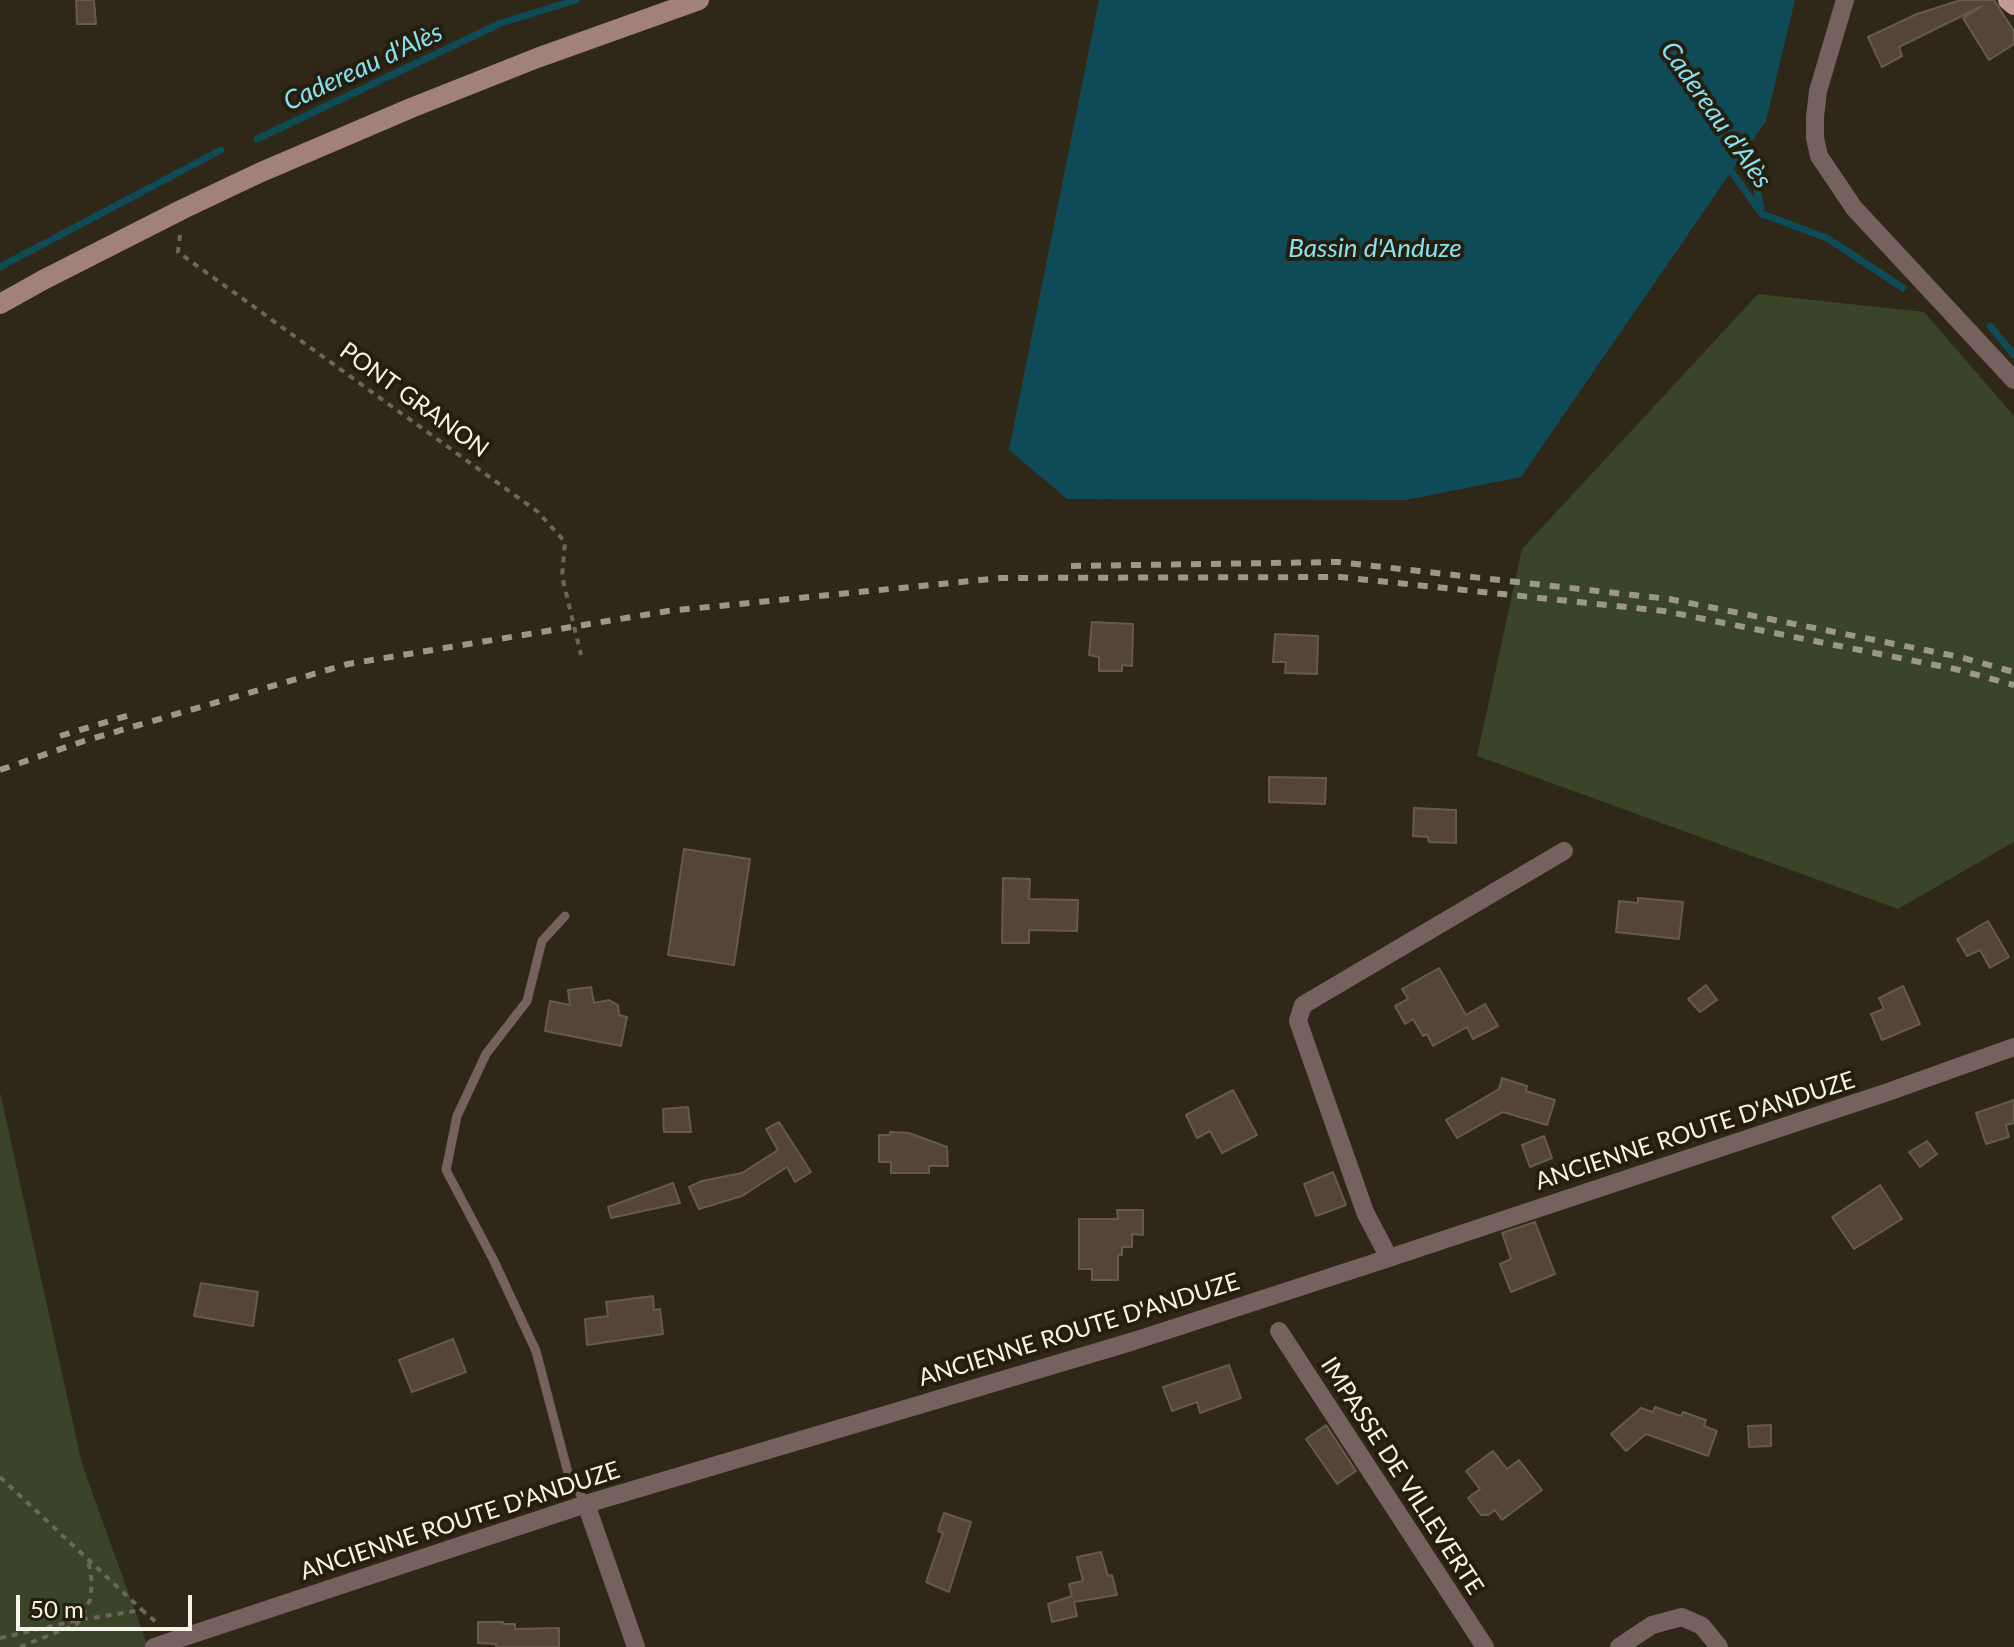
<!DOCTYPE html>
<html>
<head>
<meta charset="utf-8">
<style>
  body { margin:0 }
  #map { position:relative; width:2014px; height:1647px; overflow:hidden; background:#2f2717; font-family:Lato,sans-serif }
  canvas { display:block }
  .scale { position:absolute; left:16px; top:1595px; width:176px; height:36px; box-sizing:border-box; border:4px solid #f7f3e8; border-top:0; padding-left:10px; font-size:24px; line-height:28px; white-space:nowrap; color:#f7f3e8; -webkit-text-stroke:6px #251e0d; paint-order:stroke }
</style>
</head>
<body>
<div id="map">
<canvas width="2014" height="1647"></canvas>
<div class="scale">50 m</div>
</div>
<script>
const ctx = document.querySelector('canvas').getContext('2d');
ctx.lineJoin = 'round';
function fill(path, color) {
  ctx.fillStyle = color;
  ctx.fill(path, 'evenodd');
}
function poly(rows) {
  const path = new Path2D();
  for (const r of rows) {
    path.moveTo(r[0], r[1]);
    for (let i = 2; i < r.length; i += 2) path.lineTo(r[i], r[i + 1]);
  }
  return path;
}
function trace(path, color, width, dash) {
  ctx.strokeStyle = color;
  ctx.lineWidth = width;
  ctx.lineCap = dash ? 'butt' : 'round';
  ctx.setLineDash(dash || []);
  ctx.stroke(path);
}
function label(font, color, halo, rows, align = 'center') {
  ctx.font = font + ' Lato,sans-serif';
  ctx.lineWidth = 8;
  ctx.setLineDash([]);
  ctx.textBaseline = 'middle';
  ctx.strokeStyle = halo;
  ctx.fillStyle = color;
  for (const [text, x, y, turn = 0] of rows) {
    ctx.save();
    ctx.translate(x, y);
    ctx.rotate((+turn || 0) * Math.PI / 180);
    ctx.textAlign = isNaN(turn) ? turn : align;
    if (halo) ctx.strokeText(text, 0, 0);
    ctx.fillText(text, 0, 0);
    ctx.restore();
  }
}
const green = poly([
  [1758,294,1924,312,2014,416,2014,842,1898,909,1477,756,1522,549],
  [0,1092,82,1464,148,1647,0,1647]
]);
const water = poly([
  [1099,0,1795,0,1766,121,1521,477,1406,500,1067,499,1009,450]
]);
const stream = poly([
  [1746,138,1761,208],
  [257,139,501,23,576,0],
  [1726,164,1762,214,1827,238,1903,288],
  [0,267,221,150],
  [1990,326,2014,355]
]);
const building = poly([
  [76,0,94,0,96,24,77,24,76,0],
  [1961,0,1994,0,2014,31,2014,44,1989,60,1963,18,1982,6,1899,47,1902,56,1882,67,1868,37,1917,14,1961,0],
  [1092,622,1133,624,1132,666,1122,665,1122,671,1099,671,1099,657,1089,655,1092,622],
  [1275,634,1318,636,1317,674,1285,673,1286,662,1273,662,1275,634],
  [1269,777,1326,778,1325,804,1269,802,1269,777],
  [1414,808,1456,810,1456,843,1429,842,1428,837,1413,836,1414,808],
  [684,849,750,859,734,965,668,955,684,849],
  [1003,878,1030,879,1029,899,1078,900,1077,931,1029,930,1029,943,1002,943,1003,878],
  [1638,898,1683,902,1679,939,1616,932,1619,901,1638,903,1638,898],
  [1988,921,2009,957,1990,968,1980,950,1967,956,1957,939,1988,921],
  [1439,968,1466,1015,1485,1004,1498,1026,1473,1039,1467,1027,1433,1046,1427,1034,1423,1036,1413,1019,1405,1024,1395,1006,1408,999,1402,989,1439,968],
  [1706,985,1717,1000,1700,1012,1688,999,1706,985],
  [1903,986,1920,1024,1882,1040,1871,1014,1884,1009,1879,998,1903,986],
  [591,987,594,1003,609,1000,618,1005,619,1015,627,1017,621,1046,545,1031,550,1001,570,1005,568,990,591,987],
  [1502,1078,1527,1086,1526,1091,1555,1100,1547,1125,1503,1112,1457,1138,1446,1120,1499,1089,1502,1078],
  [1233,1090,1257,1135,1222,1153,1210,1131,1197,1138,1186,1115,1233,1090],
  [2014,1100,2014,1123,2006,1125,2009,1137,1986,1144,1976,1113,2014,1100],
  [688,1107,691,1132,664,1132,663,1109,688,1107],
  [779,1122,811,1172,795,1182,787,1167,742,1196,699,1209,689,1187,702,1181,742,1173,778,1150,766,1129,779,1122],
  [890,1132,909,1133,947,1147,948,1166,929,1166,929,1173,891,1173,891,1162,879,1162,879,1135,890,1135,890,1132],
  [1544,1136,1552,1158,1530,1167,1522,1145,1544,1136],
  [1927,1141,1937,1154,1920,1167,1909,1152,1927,1141],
  [1333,1172,1346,1205,1316,1216,1304,1184,1333,1172],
  [673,1183,680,1203,611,1218,608,1207,673,1183],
  [1880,1185,1902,1219,1854,1249,1832,1217,1880,1185],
  [1117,1210,1143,1210,1143,1235,1132,1234,1132,1247,1122,1247,1122,1255,1118,1255,1118,1280,1092,1280,1092,1269,1079,1269,1079,1219,1118,1219,1117,1210],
  [1535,1222,1555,1274,1511,1292,1500,1264,1511,1259,1502,1233,1535,1222],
  [201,1283,258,1292,253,1326,194,1316,201,1283],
  [653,1296,654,1310,660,1309,663,1334,587,1345,585,1319,608,1316,606,1302,653,1296],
  [453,1339,466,1372,412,1392,399,1360,453,1339],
  [1229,1365,1241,1398,1200,1413,1197,1402,1172,1411,1163,1387,1229,1365],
  [1655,1407,1681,1416,1683,1412,1706,1420,1704,1426,1717,1431,1708,1456,1646,1434,1626,1451,1611,1434,1641,1408,1653,1412,1655,1407],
  [1326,1425,1356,1471,1337,1484,1306,1439,1326,1425],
  [1771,1425,1771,1446,1749,1447,1748,1426,1771,1425],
  [1493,1451,1507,1469,1519,1460,1542,1490,1502,1520,1495,1510,1488,1515,1481,1515,1468,1498,1480,1489,1466,1471,1493,1451],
  [944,1513,971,1522,949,1592,926,1582,943,1533,938,1531,944,1513],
  [1101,1552,1108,1576,1112,1575,1117,1595,1074,1602,1077,1616,1052,1622,1048,1604,1072,1596,1069,1584,1083,1581,1077,1557,1101,1552],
  [478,1622,503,1622,503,1624,515,1624,515,1629,559,1628,559,1647,496,1647,496,1644,478,1643,478,1622]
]);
const path = poly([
  [180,235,178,252,538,512,565,542,562,576,581,655],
  [0,1477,142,1610],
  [0,1638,79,1620,142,1610,158,1624],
  [20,1647,77,1624,90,1600,92,1582,88,1560]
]);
const lane = poly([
  [565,916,542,941,527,1001,486,1054,457,1116,446,1170,493,1259,536,1351,568,1473,586,1504]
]);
const street = poly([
  [1845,0,1818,91,1815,117,1815,138,1819,156,1854,208,2014,380],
  [1389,1258,1365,1212,1298,1021,1303,1005,1564,851],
  [1279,1331,1485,1647],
  [586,1504,636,1647],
  [154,1647,586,1504,1134,1341,1389,1258,1888,1092,2014,1047],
  [1619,1647,1652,1625,1682,1617,1702,1626,1719,1647]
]);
const secondary = poly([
  [0,304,43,280,183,209,259,173,411,108,537,58,699,0]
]);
const primary = poly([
  [2008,0,2014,5]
]);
const rail = poly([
  [1071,566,1338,562,1669,599,1960,657,2014,672],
  [60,736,133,714],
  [0,770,84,741,348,664,668,611,1001,578,1340,577,1664,611,1955,669,2014,685]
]);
const streetNames = [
  ["PONT GRANON",414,400,36],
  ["ANCIENNE ROUTE D'ANDUZE",1695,1131,-18],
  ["ANCIENNE ROUTE D'ANDUZE",1079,1330,-17],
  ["IMPASSE DE VILLEVERTE",1402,1476,57],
  ["ANCIENNE ROUTE D'ANDUZE",460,1521,-18]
];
const waterNames = [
  ["Cadereau d'Alès",363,67,-25],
  ["Cadereau d'Alès",1716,115,55],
  ["Bassin d'Anduze",1375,249]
];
fill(green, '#394428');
fill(water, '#0f4b56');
trace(stream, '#0f4b56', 7);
fill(building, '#544537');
trace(building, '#69594b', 2);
trace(path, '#6e6759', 4, [6, 6]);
trace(lane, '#76615f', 9);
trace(street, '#76615f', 18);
trace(secondary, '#a2817d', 20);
trace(primary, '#c39995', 20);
trace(rail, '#9c9789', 6, [10, 10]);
label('24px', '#f7f3e8', '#251e0d', streetNames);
label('italic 26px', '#86e1f4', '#251e0d', waterNames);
</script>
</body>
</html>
